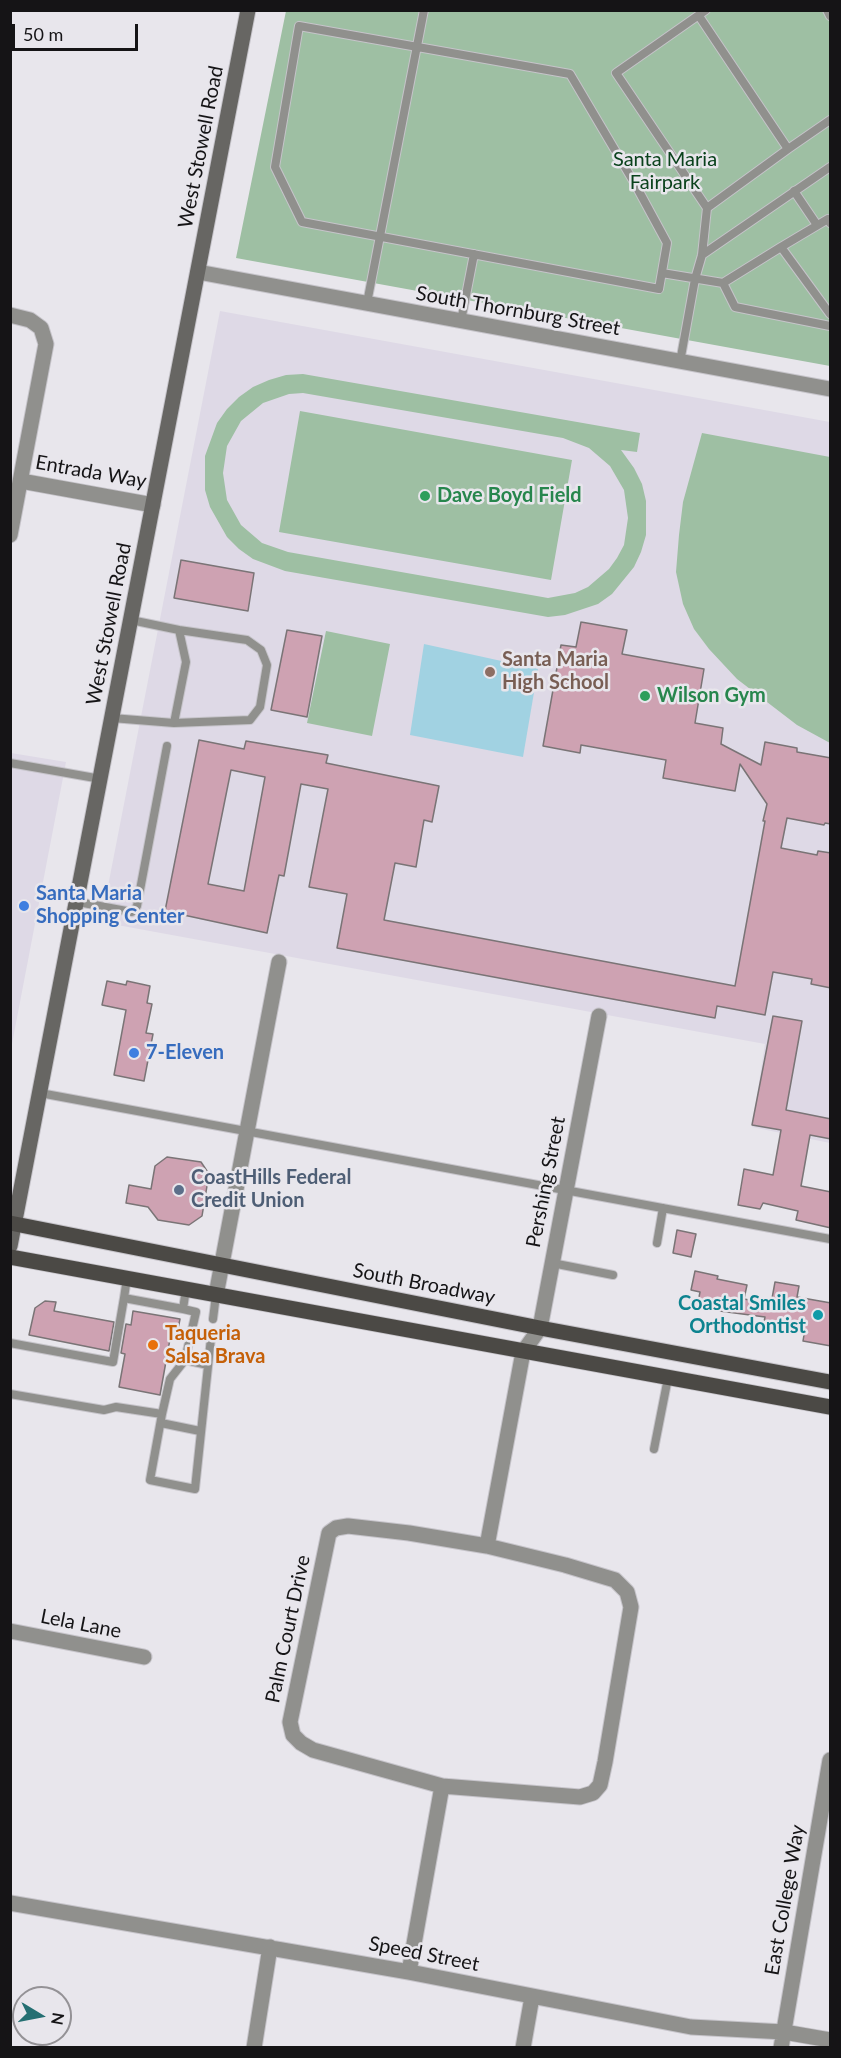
<!DOCTYPE html>
<html>
<head>
<meta charset="utf-8">
<style>
  body { margin:0 }
  #map { position:relative; width:841px; height:2058px; overflow:hidden; background:#e8e6ec; font-family:Lato,sans-serif }
  canvas { display:block }
  .frame { position:absolute; inset:0; border:12px solid #151416; pointer-events:none }
  .north { position:absolute; left:12px; top:1986px; width:60px; height:60px; box-sizing:border-box; background:#e8e6ec; border:2px solid #949296; border-radius:50%; rotate:100deg; font-size:16px; font-weight:700; line-height:24px; text-align:center; color:#151416 }
  .north::after { content:''; display:block; margin:auto; width:21px; height:27px; background:#246f72; clip-path:polygon(50% 0,100% 100%,50% 72%,0 100%) }
  .scale { position:absolute; left:12px; top:24px; width:126px; height:27px; box-sizing:border-box; border:3px solid #151416; border-top:0; padding-left:8px; font-size:18px; line-height:21px; white-space:nowrap; color:#151416; -webkit-text-stroke:4px #e8e6ec; paint-order:stroke }
</style>
</head>
<body>
<div id="map">
<canvas width="841" height="2058"></canvas>
<div class="frame"></div>
<div class="north">N</div>
<div class="scale">50 m</div>
</div>
<script>
const ctx = document.querySelector('canvas').getContext('2d');
ctx.lineJoin = 'round';
function fill(path, color) {
  ctx.fillStyle = color;
  ctx.fill(path, 'evenodd');
}
function poly(rows) {
  const path = new Path2D();
  for (const r of rows) {
    path.moveTo(r[0], r[1]);
    for (let i = 2; i < r.length; i += 2) path.lineTo(r[i], r[i + 1]);
  }
  return path;
}
function trace(path, color, width, dash) {
  ctx.strokeStyle = color;
  ctx.lineWidth = width;
  ctx.lineCap = dash ? 'butt' : 'round';
  ctx.setLineDash(dash || []);
  ctx.stroke(path);
}
function label(font, color, halo, rows, align = 'center') {
  ctx.font = font + ' Lato,sans-serif';
  ctx.lineWidth = 5;
  ctx.setLineDash([]);
  ctx.textBaseline = 'middle';
  ctx.strokeStyle = halo;
  ctx.fillStyle = color;
  for (const [text, x, y, turn = 0] of rows) {
    ctx.save();
    ctx.translate(x, y);
    ctx.rotate((+turn || 0) * Math.PI / 180);
    ctx.textAlign = isNaN(turn) ? turn : align;
    if (halo) ctx.strokeText(text, 0, 0);
    ctx.fillText(text, 0, 0);
    ctx.restore();
  }
}
const built = poly([
  [220,311,830,422,830,1143,752,1127,765,1044,101,922],
  [11,753,66,762,11,1049]
]);
const green = poly([
  [286,11,830,11,830,366,236,258],
  [303,374,640,433,637,452,621,450,634,468,642,484,646,501,646,535,641,552,634,567,612,594,598,604,565,615,548,617,285,571,253,559,239,549,227,537,210,507,205,490,205,456,217,423,227,409,239,397,253,387,269,380,286,375],
  [303,393,563,438,589,448,610,466,624,490,628,518,624,545,617,558,609,569,588,587,575,593,548,598,288,552,262,543,241,525,227,500,223,473,227,446,241,421,263,403,289,394],
  [300,411,572,460,551,580,279,532],
  [702,433,830,457,830,743,797,725,737,679,709,649,694,629,683,604,676,572,679,535,683,502],
  [326,631,390,644,372,736,307,723]
]);
const water = poly([
  [424,644,538,669,523,757,410,735]
]);
const building = poly([
  [181,560,254,573,248,611,174,598,181,560],
  [581,622,627,630,622,654,704,669,695,723,723,728,721,744,761,765,765,742,797,748,797,752,831,758,831,824,825,823,824,825,787,818,781,848,817,855,818,851,831,853,831,988,811,984,812,979,773,972,765,1015,717,1006,715,1018,337,948,347,894,309,887,328,789,301,784,284,876,279,875,267,933,165,911,199,740,244,749,246,741,328,755,326,763,439,786,432,822,424,820,416,867,395,863,384,920,735,986,765,821,763,821,767,804,740,764,735,791,663,778,666,760,581,745,580,753,543,746,561,645,576,647,581,622],
  [231,770,265,777,244,891,208,884,231,770],
  [287,630,322,636,307,717,271,710,287,630],
  [107,981,126,985,127,981,150,986,147,1003,152,1004,146,1033,153,1034,144,1081,114,1075,126,1010,102,1005,107,981],
  [773,1016,802,1021,786,1110,831,1119,831,1139,810,1135,801,1186,831,1192,831,1228,796,1220,798,1211,763,1203,760,1209,738,1205,744,1169,773,1175,781,1130,752,1125,773,1016],
  [167,1157,201,1162,209,1174,202,1216,189,1225,158,1220,148,1207,126,1203,129,1185,151,1189,155,1166,167,1157],
  [677,1230,696,1234,691,1257,673,1253,677,1230],
  [695,1271,718,1276,717,1279,747,1285,744,1299,771,1304,775,1282,799,1286,797,1297,831,1303,831,1346,803,1341,805,1329,764,1322,765,1317,697,1308,700,1292,691,1290,695,1271],
  [45,1301,56,1302,54,1311,114,1322,109,1351,29,1335,35,1308,45,1301],
  [133,1311,180,1319,176,1340,170,1339,160,1395,119,1387,125,1354,121,1353,126,1324,131,1325,133,1311]
]);
const service = poly([
  [827,10,830,16],
  [699,16,788,149,707,208],
  [299,26,570,74,635,184,667,243,659,289,302,222,275,167,299,26],
  [788,149,830,120],
  [794,191,817,225],
  [781,247,828,219,830,223],
  [702,255,830,167],
  [662,273,723,283,781,247,830,314],
  [723,283,735,307,830,326],
  [367,303,424,10],
  [461,321,474,254],
  [680,362,695,279,702,255,707,208,616,73,706,10],
  [112,718,174,723,186,662,179,630,131,620],
  [174,723,250,720,260,707,267,665,261,650,247,640,179,630],
  [10,763,101,779],
  [78,902,132,912,137,906,167,746],
  [40,1093,830,1239],
  [657,1243,663,1208],
  [552,1263,613,1275],
  [127,1278,124,1298,183,1309,186,1289],
  [213,1319,216,1295],
  [10,1343,113,1362,124,1298],
  [185,1360,208,1365],
  [10,1394,104,1410,116,1407,162,1414,170,1379,185,1360,196,1312,183,1309],
  [162,1414,150,1480,195,1489,211,1338],
  [161,1423,200,1431],
  [654,1449,668,1378]
]);
const minor = poly([
  [198,272,830,389],
  [10,315,30,320,41,328,46,344,10,535],
  [21,481,153,505],
  [216,1295,279,962],
  [348,1526,409,1533,487,1546,565,1565,615,1580,627,1592,631,1607,605,1762,600,1785,593,1793,580,1797,442,1786,313,1750,301,1743,293,1735,290,1722,329,1533,336,1528,348,1526],
  [487,1546,523,1352,540,1328,599,1016],
  [10,1631,144,1657],
  [10,1903,409,1972,691,2027,784,2032,830,2040],
  [409,1972,442,1786],
  [254,2048,270,1947],
  [523,2048,532,1997],
  [781,2048,830,1760]
]);
const secondary = poly([
  [10,1246,248,10]
]);
const primary = poly([
  [10,1223,540,1328,830,1382],
  [10,1257,830,1407]
]);
const markers = [
  [425,496,6,"#2e9e5b"],
  [490,672,6,"#8d6e63"],
  [645,696,6,"#2e9e5b"],
  [24,906,6,"#3f7fe0"],
  [134,1053,6,"#3f7fe0"],
  [179,1190,6,"#5c6f8a"],
  [818,1315,6,"#0f9aa8"],
  [153,1345,6,"#e8710a"]
];
const streetNames = [
  ["West Stowell Road",201,147,-79],
  ["South Thornburg Street",518,311,10],
  ["Entrada Way",91,472,10],
  ["West Stowell Road",109,624,-79],
  ["Pershing Street",546,1182,-79],
  ["South Broadway",424,1284,11],
  ["Lela Lane",81,1624,11],
  ["Palm Court Drive",288,1629,-78],
  ["East College Way",785,1900,-80],
  ["Speed Street",424,1954,11]
];
const parkNames = [
  ["Santa Maria",665,160],
  ["Fairpark",665,183]
];
const leisureNames = [
  ["Dave Boyd Field",437,496],
  ["Wilson Gym",657,696]
];
const educationNames = [
  ["Santa Maria",502,660],
  ["High School",502,683]
];
const shopNames = [
  ["Santa Maria",36,894],
  ["Shopping Center",36,917],
  ["7-Eleven",146,1053]
];
const serviceNames = [
  ["CoastHills Federal",191,1178],
  ["Credit Union",191,1201]
];
const cultureNames = [
  ["Coastal Smiles",806,1304],
  ["Orthodontist",806,1327]
];
const foodNames = [
  ["Taqueria",165,1334],
  ["Salsa Brava",165,1357]
];
fill(built, '#ded9e6');
fill(green, '#9ebfa3');
fill(water, '#a1d2e2');
fill(building, '#cea2b2');
trace(building, '#7a7476', 1.5);
trace(service, '#c6c4ca', 10);
trace(minor, '#c6c4ca', 17);
trace(secondary, '#c6c4ca', 17);
trace(primary, '#c6c4ca', 17);
trace(service, '#90908d', 8);
trace(minor, '#90908d', 15);
trace(secondary, '#676663', 15);
trace(primary, '#4b4945', 15);
for (const [x, y, r, color] of markers) {
  const dot = new Path2D();
  dot.arc(x, y, r, 0, 2 * Math.PI);
  ctx.fillStyle = color;
  ctx.fill(dot);
  trace(dot, '#e8e6ec', 2);
}
label('20px', '#151416', '#e8e6ec', streetNames);
label('20px', '#0a421c', '#e8e6ec', parkNames);
label('bold 20px', '#27864d', '#e8e6ec', leisureNames, 'left');
label('bold 20px', '#785e54', '#e8e6ec', educationNames, 'left');
label('bold 20px', '#366cbe', '#e8e6ec', shopNames, 'left');
label('bold 20px', '#4e5e75', '#e8e6ec', serviceNames, 'left');
label('bold 20px', '#0d838f', '#e8e6ec', cultureNames, 'right');
label('bold 20px', '#c56008', '#e8e6ec', foodNames, 'left');
</script>
</body>
</html>
